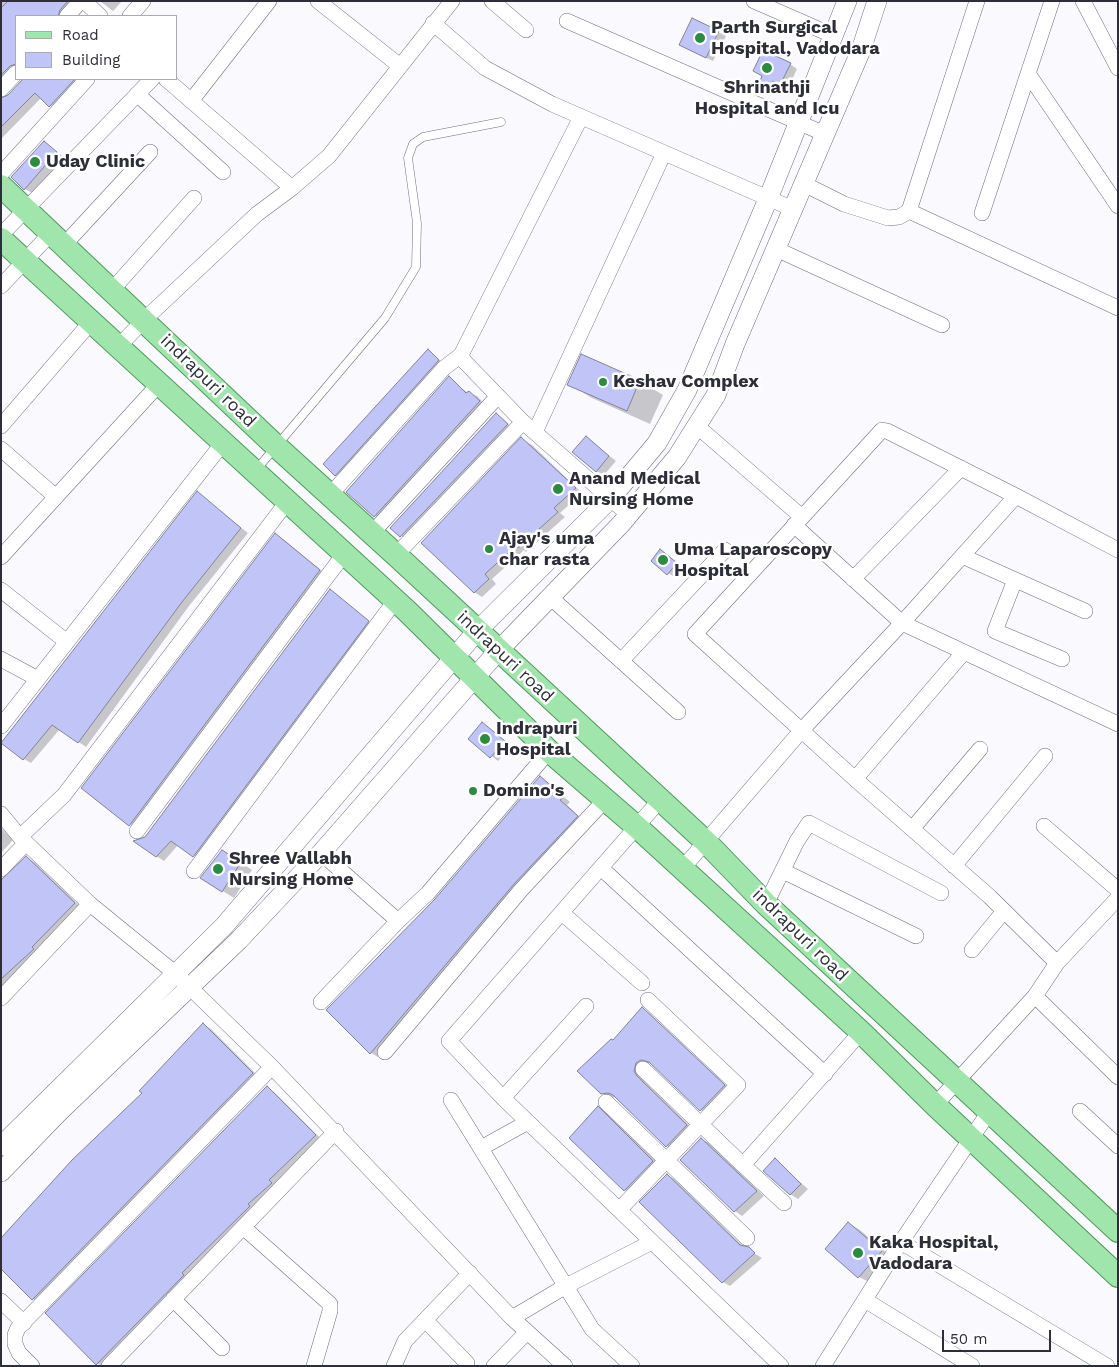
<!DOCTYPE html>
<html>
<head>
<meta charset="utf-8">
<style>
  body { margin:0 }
  #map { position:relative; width:1119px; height:1367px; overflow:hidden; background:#f9f9fe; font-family:"Work Sans",sans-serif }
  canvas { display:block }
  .frame { position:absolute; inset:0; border:2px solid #2d2e37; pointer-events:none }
  .legend { position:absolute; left:15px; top:15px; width:162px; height:65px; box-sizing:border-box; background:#fff; border:1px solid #ababaf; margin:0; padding:6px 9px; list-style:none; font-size:15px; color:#2d2e37 }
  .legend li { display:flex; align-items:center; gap:10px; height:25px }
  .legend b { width:25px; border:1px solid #ababaf }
  .scale { position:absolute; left:942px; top:1330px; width:109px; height:22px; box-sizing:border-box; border:2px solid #2d2e37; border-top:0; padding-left:6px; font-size:15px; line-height:18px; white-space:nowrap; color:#2d2e37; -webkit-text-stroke:4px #fff; paint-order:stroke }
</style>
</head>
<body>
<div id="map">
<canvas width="1119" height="1367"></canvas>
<div class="frame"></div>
<ul class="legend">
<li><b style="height:6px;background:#a0e5ab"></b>Road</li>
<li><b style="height:14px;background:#c0c4f6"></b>Building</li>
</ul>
<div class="scale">50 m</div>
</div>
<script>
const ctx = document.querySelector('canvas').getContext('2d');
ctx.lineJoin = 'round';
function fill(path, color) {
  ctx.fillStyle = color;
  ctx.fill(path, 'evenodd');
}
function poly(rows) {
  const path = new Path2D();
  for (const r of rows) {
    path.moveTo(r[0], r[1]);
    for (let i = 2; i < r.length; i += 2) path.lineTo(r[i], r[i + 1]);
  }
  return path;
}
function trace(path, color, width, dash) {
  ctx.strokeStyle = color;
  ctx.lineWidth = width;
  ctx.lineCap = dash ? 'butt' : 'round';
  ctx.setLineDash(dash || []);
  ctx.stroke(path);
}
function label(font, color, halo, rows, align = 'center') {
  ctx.font = font + ' "Work Sans",sans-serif';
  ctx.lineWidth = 5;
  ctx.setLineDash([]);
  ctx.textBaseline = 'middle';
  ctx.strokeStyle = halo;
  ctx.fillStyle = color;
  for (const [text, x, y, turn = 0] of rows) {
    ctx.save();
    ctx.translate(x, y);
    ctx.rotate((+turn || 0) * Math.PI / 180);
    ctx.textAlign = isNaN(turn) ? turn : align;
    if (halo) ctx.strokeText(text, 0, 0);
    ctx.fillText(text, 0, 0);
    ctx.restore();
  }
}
const shadow = poly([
  [1,1,80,1,67,16,16,16,16,71,1,88],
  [100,1,122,1,113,11],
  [718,32,726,36,713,61,688,49],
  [790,64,797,69,788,88,781,84,776,93,760,84],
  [24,79,86,79,57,110,41,98,1,139,1,99,4,99],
  [44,142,68,160,36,195,25,189],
  [428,351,446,365,343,479,335,475],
  [582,355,640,381,663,395,650,424,592,398,569,384],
  [449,378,468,393,477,396,487,406,382,520,375,516],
  [496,414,514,429,408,540,401,536,391,528],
  [587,438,616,461,604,475,596,471],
  [521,439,532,445,582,493,560,513,565,517,526,552,524,550,492,579,496,584,482,597,474,592],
  [197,493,248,533,189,606,86,747,60,729,31,763,24,759],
  [283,539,327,575,137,829,83,788],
  [661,551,684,568,676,578,668,573],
  [330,591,375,626,201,860,178,845,164,861,156,856,145,838],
  [483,724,511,746,498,761,470,739],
  [541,777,570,802,567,805,584,821,521,888,378,1057,371,1053,328,1010,436,900],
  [1,828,13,840,1,853],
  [27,858,34,862,82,908,1,996,1,882],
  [234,858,252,870,234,898,202,878],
  [642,1009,649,1013,731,1090,708,1114,701,1110,654,1065,649,1063,643,1067,641,1076,644,1081,694,1130,674,1150,667,1146,616,1097,610,1098,602,1093,613,1042],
  [203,1025,211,1029,259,1077,40,1304,33,1299,143,1093],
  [267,1088,274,1092,322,1140,107,1366,97,1364],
  [598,1108,606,1112,660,1165,632,1194,625,1190],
  [701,1139,709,1143,764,1196,742,1216,735,1211],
  [775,1160,808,1189,798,1199,790,1194],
  [667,1175,674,1179,744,1247,762,1258,730,1286,723,1282],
  [848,1223,860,1230,893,1258,871,1283,859,1277,826,1249]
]);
const building = poly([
  [8,1,68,1,60,10,58,16,16,16,16,64,10,66,1,75,1,8,8,1],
  [692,18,719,31,706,58,679,45,692,18],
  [763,50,791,63,780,85,773,81,768,90,758,85,762,76,753,71,763,50],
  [23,79,75,79,49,107,35,93,1,127,1,98,8,95,23,79],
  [44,141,57,152,24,190,11,177,44,141],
  [428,349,439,360,335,476,323,464,428,349],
  [581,354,640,380,627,411,567,385,581,354],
  [449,376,466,393,469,391,480,401,374,517,346,492,449,376],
  [496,413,508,424,400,537,390,528,496,413],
  [586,436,609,456,596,472,572,452,586,436],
  [521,437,576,488,554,508,558,512,518,548,516,546,485,574,489,579,474,593,421,543,521,437],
  [197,491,241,528,182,602,78,743,52,725,23,760,1,743,197,491],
  [275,533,320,570,129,826,81,788,275,533],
  [660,549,677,563,667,575,651,561,660,549],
  [330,589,369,621,193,857,171,841,156,857,133,841,145,837,330,589],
  [482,722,505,741,490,758,468,739,482,722],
  [540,776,564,797,560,800,578,816,514,884,370,1054,326,1010,435,899,540,776],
  [222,850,241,862,222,892,200,878,222,850],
  [26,856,75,903,32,947,34,949,1,979,1,880,26,856],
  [642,1007,725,1085,700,1111,649,1062,641,1060,636,1063,634,1071,637,1076,687,1125,666,1147,613,1095,608,1093,601,1094,577,1071,611,1039,613,1040,642,1007],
  [203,1023,253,1073,32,1300,1,1269,1,1238,72,1160,142,1093,139,1091,203,1023],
  [267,1086,316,1135,269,1180,272,1183,248,1204,250,1206,182,1273,184,1275,96,1365,45,1313,267,1086],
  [598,1106,653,1161,624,1191,569,1138,598,1106],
  [701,1138,757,1191,734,1212,680,1160,701,1138],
  [775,1158,801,1184,790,1195,763,1171,775,1158],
  [667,1174,740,1245,749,1247,755,1253,722,1283,639,1202,667,1174],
  [848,1222,882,1251,858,1278,825,1249,848,1222]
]);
const service = poly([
  [256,470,385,318,416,267,417,223,408,158,413,144,423,137,501,122]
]);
const minor = poly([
  [84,1,100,16],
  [318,1,400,66],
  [492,1,526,30],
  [754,1,834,36],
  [977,1,909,211,1118,308],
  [1083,1,1118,68],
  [67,16,81,1],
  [130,16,143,1],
  [567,21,825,134],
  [433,23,485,68,552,104,793,209],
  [1029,75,1118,206],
  [166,79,292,188],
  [1,89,16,73],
  [137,94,223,172],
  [191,101,269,1],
  [581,117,461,355,464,361,523,422,629,515],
  [1,174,87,79],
  [804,184,844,204,888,218,899,217,909,211],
  [982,213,1052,1],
  [1,235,152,79],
  [65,244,150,152],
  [776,249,942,325],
  [1,286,52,232],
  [112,290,194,198],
  [119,346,144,320,257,214,292,188,329,156,452,1],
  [1,426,91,322],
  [698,427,802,517],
  [535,432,664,153],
  [1,449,56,497],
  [330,495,444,368,461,355],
  [794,525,902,623,1118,724],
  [372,533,498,396],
  [396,555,523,422],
  [962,556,1085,611],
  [1,557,159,384],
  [853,579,961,468],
  [1015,580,995,631,1062,659],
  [1,590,67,642],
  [550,597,678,712],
  [1,659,38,679],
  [621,661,725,550],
  [1,726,223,443],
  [855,779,964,652],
  [660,800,449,1041,503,1098,781,1366],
  [1,814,20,837,90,904,176,974,272,1067,512,1318,565,1366],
  [1044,826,1118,890],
  [912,829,980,749],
  [137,831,344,554],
  [20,837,64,795,287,502],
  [321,853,398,921],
  [954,866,1045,756],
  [601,868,825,1074],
  [1,869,26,843],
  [682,869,801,731,902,623,1016,496],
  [194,871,395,601],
  [783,871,916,936],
  [766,904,797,841,809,823,941,893],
  [562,913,642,983],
  [972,950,1004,911],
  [1057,963,990,897,855,779,695,634,882,430,887,431,1016,496,1118,550],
  [1035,996,1118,1077],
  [1,998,90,904],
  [321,1002,398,921,428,893,549,751],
  [385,1052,521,890,605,800],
  [643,1069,743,1165],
  [503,1098,586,1006],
  [451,1100,592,1329,632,1366],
  [606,1102,747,1238],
  [935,1105,1035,996,1057,963,1118,898],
  [1080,1111,1118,1146],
  [481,1148,528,1122],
  [784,1203,743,1165,861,1032],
  [620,1209,738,1085,648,1000],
  [243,1227,330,1304,330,1311,314,1366],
  [901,1242,1107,1366],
  [173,1299,222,1348],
  [865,1300,972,1366],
  [1,1301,24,1323],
  [512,1318,566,1286,652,1242],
  [425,1320,467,1363],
  [32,1366,19,1353,15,1344,15,1335,18,1328,272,1067],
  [109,1366,336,1131],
  [394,1366,405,1341,470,1273],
  [494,1366,527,1332],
  [823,1366,901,1242,989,1112]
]);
const tertiary = poly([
  [1,1146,224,926,477,631,611,498,657,443,687,390,768,199,847,1],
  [1,1172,59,1112,239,940,321,853,498,651,621,524,677,457,716,395,735,344,861,50,877,1]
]);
const primary = poly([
  [1,186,277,447,396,555,706,842,766,904,1118,1231],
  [1,239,407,611,549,751,637,827,861,1032,935,1105,1118,1276]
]);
const markers = [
  [700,38,6,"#2b8b3e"],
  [767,68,6,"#2b8b3e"],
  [35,162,6,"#2b8b3e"],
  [603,382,5,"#2b8b3e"],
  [558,489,6,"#2b8b3e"],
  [489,549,5,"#2b8b3e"],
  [663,560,6,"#2b8b3e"],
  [485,739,6,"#2b8b3e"],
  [473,791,5,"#2b8b3e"],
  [218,869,6,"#2b8b3e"],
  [858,1253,6,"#2b8b3e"]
];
const poiNames = [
  ["Parth Surgical",711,28],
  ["Hospital, Vadodara",711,49],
  ["Shrinathji",767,88,"center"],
  ["Hospital and Icu",767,109,"center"],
  ["Uday Clinic",46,162],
  ["Keshav Complex",613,382],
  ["Anand Medical",569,479],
  ["Nursing Home",569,500],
  ["Ajay's uma",499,539],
  ["char rasta",499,560],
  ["Uma Laparoscopy",674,550],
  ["Hospital",674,571],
  ["Indrapuri",496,729],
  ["Hospital",496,750],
  ["Domino's",483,791],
  ["Shree Vallabh",229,859],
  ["Nursing Home",229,880],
  ["Kaka Hospital,",869,1243],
  ["Vadodara",869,1264]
];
const streetNames = [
  ["indrapuri road",208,381,44],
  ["indrapuri road",505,657,43],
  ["indrapuri road",800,935,44]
];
fill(shadow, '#0003');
fill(building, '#c0c4f6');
trace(building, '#818398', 1);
trace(service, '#6c6e83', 9);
trace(minor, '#6c6e83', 16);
trace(tertiary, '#6c6e83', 20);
trace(primary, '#4f995e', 24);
trace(service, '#fff', 8);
trace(minor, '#fff', 15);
trace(tertiary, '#fff', 19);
trace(primary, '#a0e5ab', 22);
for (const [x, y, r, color] of markers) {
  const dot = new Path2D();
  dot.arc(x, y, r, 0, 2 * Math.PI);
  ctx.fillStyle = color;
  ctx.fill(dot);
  trace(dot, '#fff', 2);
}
label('bold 18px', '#2d2e37', '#fff', poiNames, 'left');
label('18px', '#2d2e37', '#fff', streetNames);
</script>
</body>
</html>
